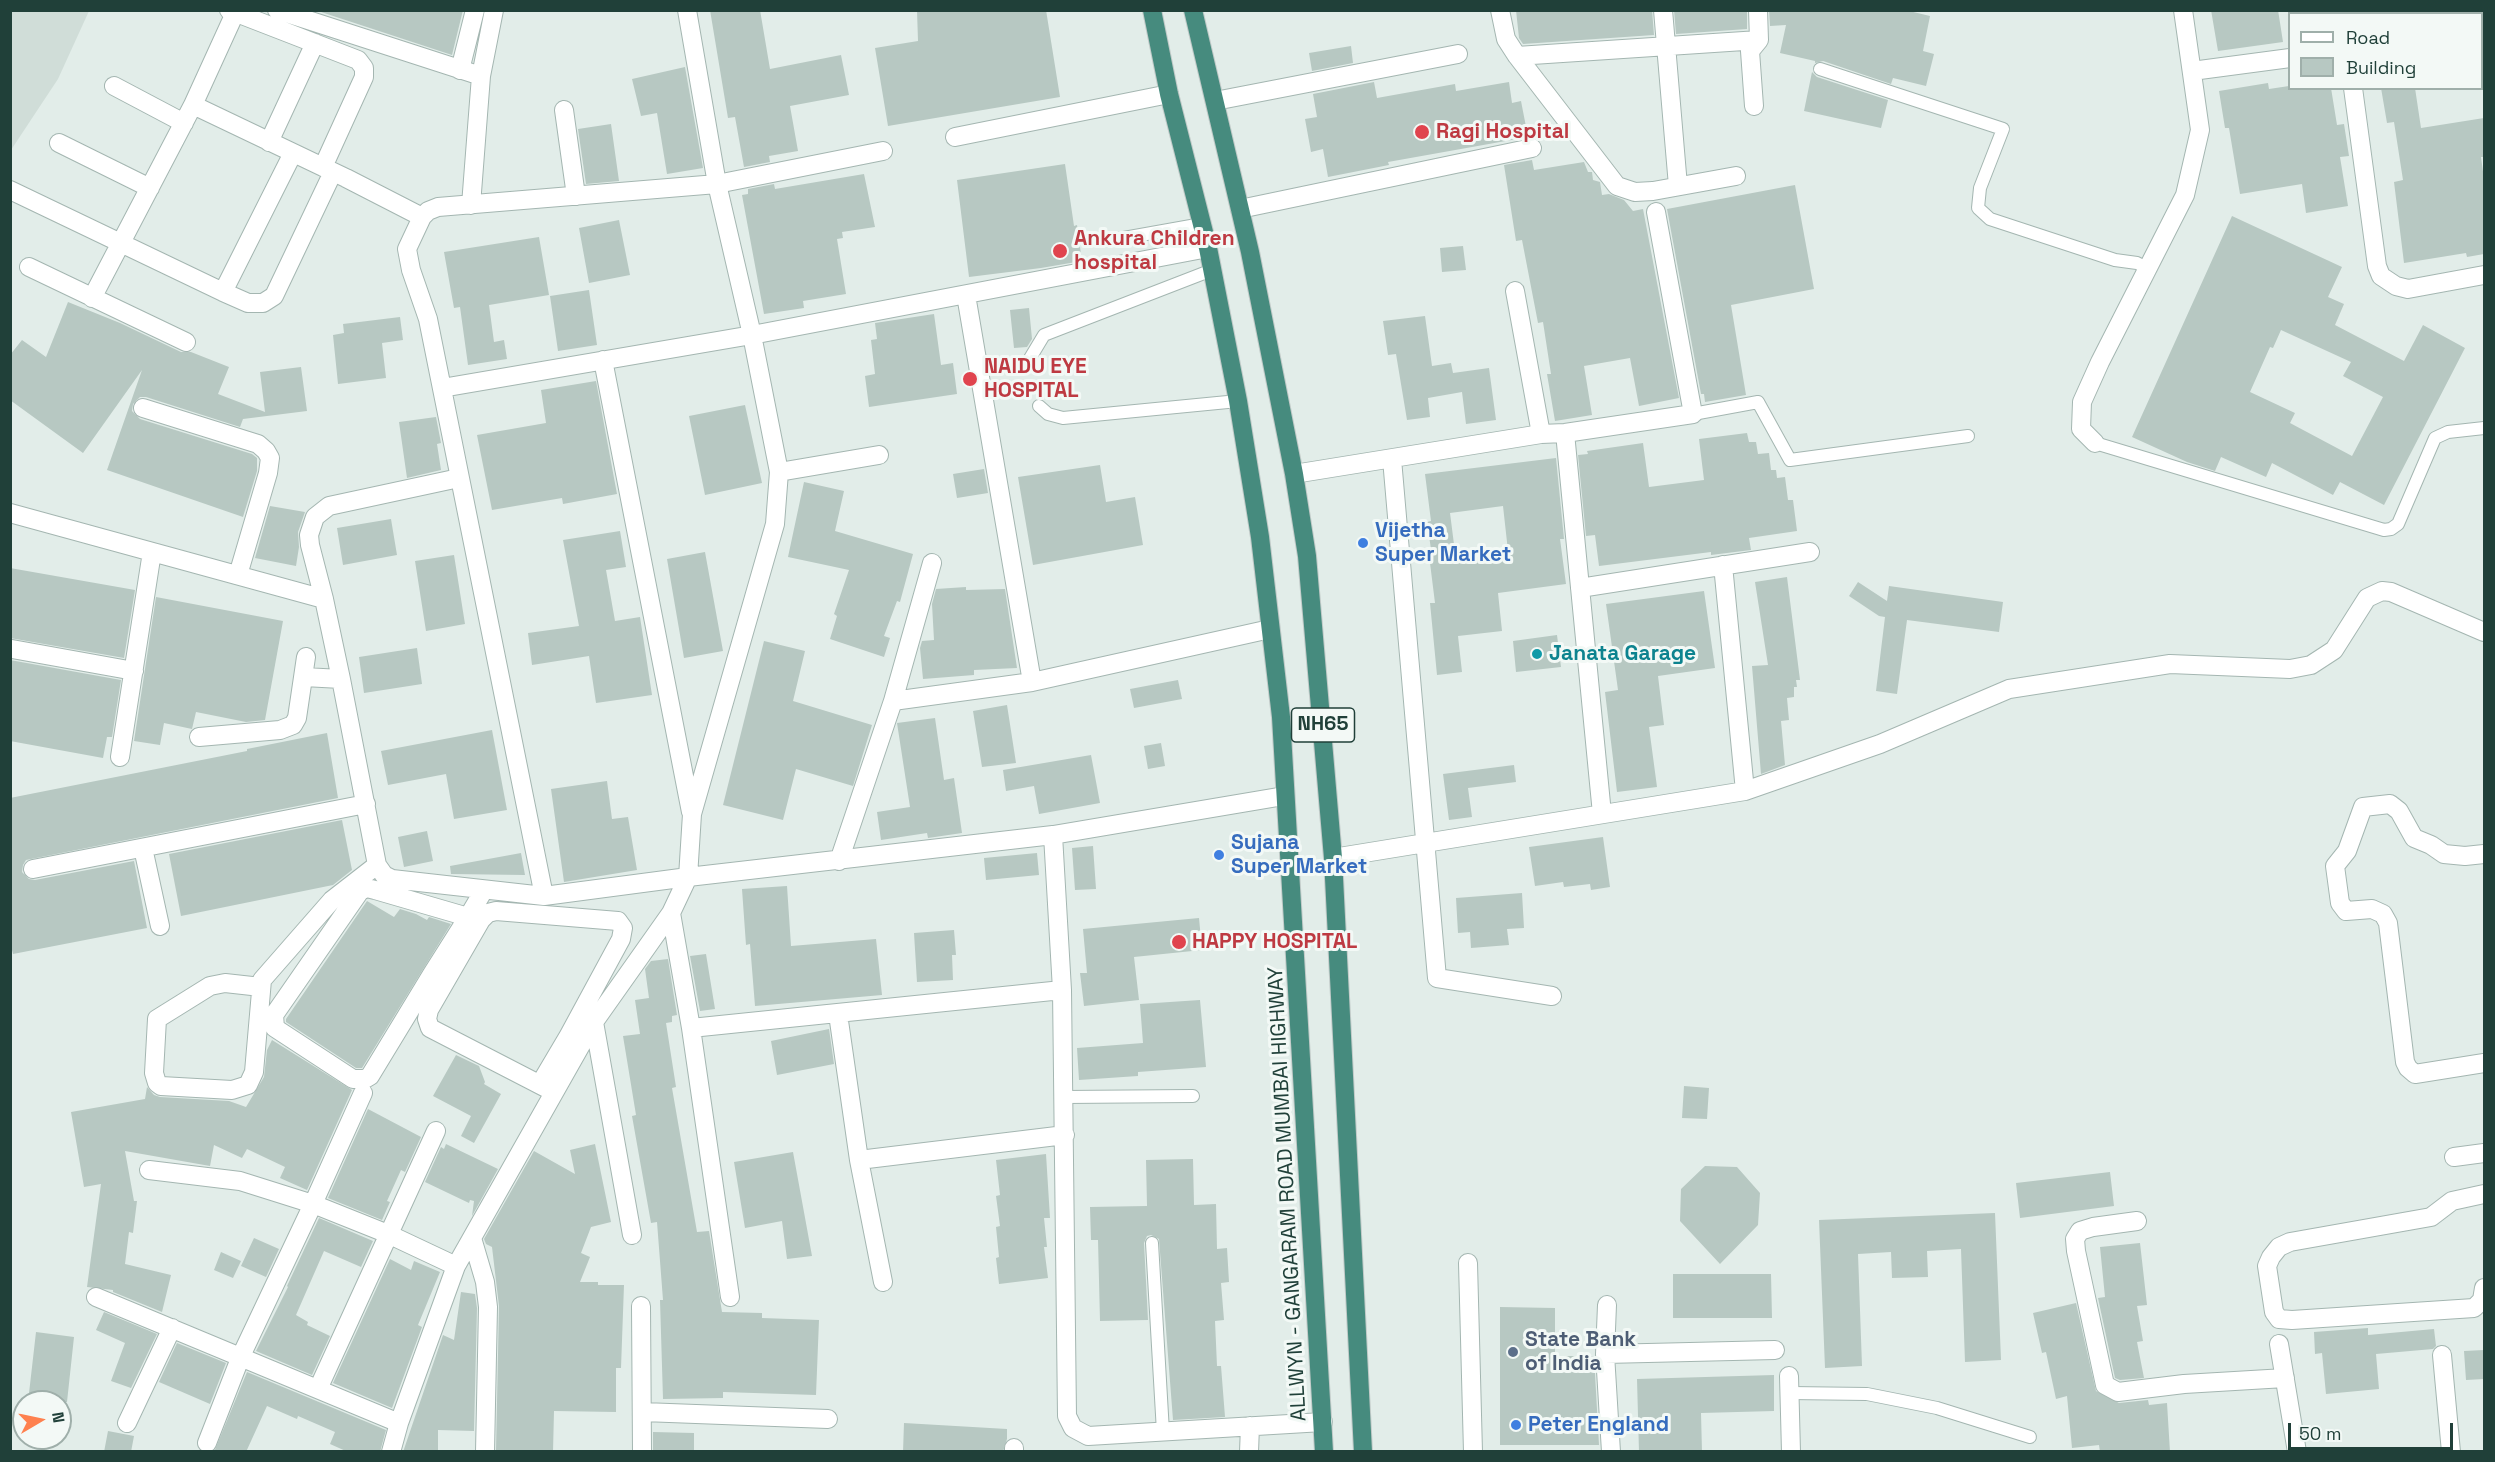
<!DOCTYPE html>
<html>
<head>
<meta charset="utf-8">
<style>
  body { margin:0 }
  #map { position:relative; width:2495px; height:1462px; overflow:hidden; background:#e2ede9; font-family:"Space Grotesk",sans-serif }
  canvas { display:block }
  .frame { position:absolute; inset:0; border:12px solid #204039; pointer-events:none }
  .legend { position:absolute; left:2288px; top:12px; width:195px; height:78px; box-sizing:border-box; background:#f3f9f6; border:2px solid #9fafaa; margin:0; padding:8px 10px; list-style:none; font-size:18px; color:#204039 }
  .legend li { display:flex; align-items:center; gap:12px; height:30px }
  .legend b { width:30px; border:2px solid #9fafaa }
  .north { position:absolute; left:12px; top:1390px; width:60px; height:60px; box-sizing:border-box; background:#f3f9f6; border:2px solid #9fafaa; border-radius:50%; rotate:81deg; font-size:16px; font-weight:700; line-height:24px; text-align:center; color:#204039 }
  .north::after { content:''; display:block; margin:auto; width:21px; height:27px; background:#fe814f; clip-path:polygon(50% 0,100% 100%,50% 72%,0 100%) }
  .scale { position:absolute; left:2288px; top:1423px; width:165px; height:27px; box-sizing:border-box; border:3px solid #204039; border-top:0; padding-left:8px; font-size:18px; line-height:21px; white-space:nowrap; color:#204039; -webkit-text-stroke:4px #f3f9f6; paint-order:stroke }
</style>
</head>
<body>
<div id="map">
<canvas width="2495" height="1462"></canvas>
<div class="frame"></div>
<ul class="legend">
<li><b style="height:8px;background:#fff"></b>Road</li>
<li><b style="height:16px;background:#b7c8c2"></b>Building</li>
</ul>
<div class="north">N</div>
<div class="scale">50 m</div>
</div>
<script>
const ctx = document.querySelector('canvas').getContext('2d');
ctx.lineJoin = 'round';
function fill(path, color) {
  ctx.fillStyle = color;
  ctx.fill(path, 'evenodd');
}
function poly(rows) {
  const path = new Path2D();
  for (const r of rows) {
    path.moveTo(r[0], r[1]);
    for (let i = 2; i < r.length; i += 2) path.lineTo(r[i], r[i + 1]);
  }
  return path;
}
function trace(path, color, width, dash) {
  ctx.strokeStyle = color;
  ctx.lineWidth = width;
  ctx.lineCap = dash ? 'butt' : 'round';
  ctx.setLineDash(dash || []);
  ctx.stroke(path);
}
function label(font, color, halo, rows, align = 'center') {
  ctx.font = font + ' "Space Grotesk",sans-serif';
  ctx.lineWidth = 6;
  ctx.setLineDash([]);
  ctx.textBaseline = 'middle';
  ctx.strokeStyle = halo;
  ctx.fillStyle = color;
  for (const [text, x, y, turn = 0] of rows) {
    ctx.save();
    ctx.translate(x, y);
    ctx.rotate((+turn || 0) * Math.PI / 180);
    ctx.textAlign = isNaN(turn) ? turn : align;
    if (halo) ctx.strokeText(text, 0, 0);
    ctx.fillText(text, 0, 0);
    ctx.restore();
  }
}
const built = poly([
  [11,10,89,11,58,79,11,150]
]);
const building = poly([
  [315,10,463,10,452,55],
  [710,10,760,10,770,69,841,55,849,95,790,106,798,151,769,156,770,162,744,167,735,117,728,118],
  [917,10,1046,10,1060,97,888,126,875,48,918,41],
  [1516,10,1652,10,1654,35,1523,44,1519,38],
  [1674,10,1747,10,1747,29,1676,34],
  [1769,10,1905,10,1930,16,1923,51,1934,54,1926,86,1893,78,1891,84,1823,61,1815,63,1815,61,1780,53,1786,25,1770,26],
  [2211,10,2278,10,2283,42,2218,51],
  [1351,46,1353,63,1312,71,1309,53],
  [685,67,703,168,667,174,657,113,641,116,632,79],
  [1812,72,1817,77,1888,100,1881,128,1804,111],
  [1374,82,1377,98,1455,84,1456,91,1509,82,1512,103,1521,101,1528,137,1388,162,1389,165,1328,177,1323,149,1311,152,1305,119,1317,117,1313,94],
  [2268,83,2269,89,2289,86,2289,88,2331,88,2337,125,2344,124,2349,156,2340,157,2348,206,2306,213,2302,184,2240,194,2229,128,2225,128,2219,91],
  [2381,88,2415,88,2421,128,2484,118,2484,157,2481,157,2484,179,2484,254,2467,257,2466,253,2404,263,2394,182,2403,180,2394,122,2387,123],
  [611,124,619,181,586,184,578,129],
  [1532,160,1534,170,1584,162,1588,172,1592,172,1593,180,1600,182,1602,195,1609,194,1624,200,1633,211,1643,209,1679,398,1639,406,1630,358,1584,366,1592,415,1555,421,1547,374,1551,374,1543,322,1538,323,1522,240,1516,241,1504,165],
  [1065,164,1074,226,1077,225,1082,261,1041,268,969,277,957,180],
  [864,174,875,227,842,232,843,238,837,239,846,294,803,301,804,308,764,314,742,195,748,194,748,189,774,184,775,189],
  [1795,185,1814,289,1731,305,1746,395,1705,402,1704,394,1701,394,1667,209],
  [2232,216,2342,267,2328,297,2344,304,2335,325,2404,361,2423,325,2465,348,2384,505,2340,482,2333,495,2272,463,2266,477,2221,457,2215,471,2187,462,2132,437],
  [2281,330,2351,362,2343,376,2383,397,2352,456,2290,423,2295,413,2250,392,2270,347,2273,348],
  [619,220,630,275,589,283,579,228],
  [539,237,549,295,489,305,494,342,504,340,507,359,468,365,460,307,454,308,444,252],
  [1463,246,1466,270,1442,272,1440,248],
  [589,290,597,345,558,351,550,296],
  [68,302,120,323,181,352,191,352,229,367,218,394,265,412,260,372,301,367,307,411,243,419,240,427,146,397,140,397,133,404,132,411,140,419,252,454,257,458,257,471,243,517,107,470,142,370,83,453,10,400,10,355,22,340,46,357],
  [1029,308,1032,339,1027,347,1014,348,1010,310],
  [934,314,941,365,953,363,957,394,869,407,865,376,875,374,871,340,877,339,875,323],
  [1425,316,1432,366,1451,363,1453,373,1489,368,1496,420,1466,424,1462,392,1428,398,1430,417,1407,420,1396,354,1388,355,1383,321],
  [400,317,403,340,382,343,386,378,338,384,333,335,344,333,343,324],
  [596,381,617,494,563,504,562,498,492,510,477,435,546,423,541,390],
  [745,405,762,483,705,495,689,416],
  [436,417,441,443,437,444,441,470,407,478,399,422],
  [1747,433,1749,442,1756,442,1758,454,1769,453,1771,470,1776,470,1777,478,1785,477,1788,500,1793,500,1797,531,1749,538,1751,550,1711,555,1711,552,1599,566,1595,535,1586,536,1578,455,1588,454,1587,451,1643,443,1649,487,1704,480,1699,439],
  [1556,458,1564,539,1560,539,1566,584,1498,593,1502,631,1458,636,1462,672,1437,675,1430,603,1435,603,1430,563,1433,563,1427,522,1431,521,1425,474],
  [1503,506,1508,551,1497,552,1498,554,1456,560,1450,513],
  [1100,465,1106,502,1135,497,1143,545,1033,565,1018,477],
  [984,469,988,493,957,498,953,474],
  [804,482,844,491,835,531,913,554,900,602,897,601,884,636,890,638,884,657,830,639,837,616,834,614,849,570,788,557],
  [270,506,305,512,298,532,299,547,296,566,255,558],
  [391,519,397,555,343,565,337,528],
  [620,531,626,567,606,570,615,621,640,617,652,695,596,703,589,656,532,665,528,633,579,626,563,540],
  [705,552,723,651,684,658,667,559],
  [454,555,465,624,426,631,415,561],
  [10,568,135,590,124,658,10,638],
  [1787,577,1800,680,1796,680,1797,687,1794,687,1794,697,1787,698,1789,720,1781,721,1785,765,1761,774,1752,666,1768,665,1755,582],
  [1858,582,1887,601,1889,586,2003,602,1999,632,1907,620,1897,694,1876,691,1885,617,1879,616,1849,596],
  [966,587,966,590,1005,589,1017,668,974,670,974,675,923,679,920,648,922,641,934,640,932,604,936,589],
  [1704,591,1715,668,1658,676,1664,725,1649,727,1657,787,1617,792,1605,692,1618,690,1606,604],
  [156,597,283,621,265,720,246,722,196,712,192,729,164,723,160,745,134,741],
  [1557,635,1561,667,1516,672,1513,641],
  [764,641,805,651,793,701,872,725,853,786,796,769,783,820,723,805],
  [417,648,422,684,364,693,359,657],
  [10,660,121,680,112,737,107,737,103,758,10,741],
  [1178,680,1182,699,1134,708,1130,689],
  [1007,705,1016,763,982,767,973,711],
  [935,718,944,780,954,778,962,833,928,838,927,833,881,840,877,812,910,807,897,723],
  [492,730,507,810,454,819,446,774,388,785,381,751],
  [327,733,338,798,26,860,23,865,22,872,29,879,35,880,134,861,147,928,13,954,10,942,10,798,247,751,247,749],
  [1161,743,1165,766,1148,769,1144,746],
  [1091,755,1100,803,1039,814,1034,786,1006,791,1003,770],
  [1514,765,1516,782,1468,788,1472,817,1449,820,1443,774],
  [607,781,612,819,628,817,637,870,564,882,551,789],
  [342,820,352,870,333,885,181,916,169,854],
  [427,831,433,861,404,867,398,837],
  [1603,837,1610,887,1591,890,1590,884,1564,887,1563,882,1535,886,1529,847],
  [1093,846,1096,889,1075,890,1072,848],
  [521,853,525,875,451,874,450,866],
  [1037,853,1039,875,986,880,984,858],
  [787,886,791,946,876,939,882,995,755,1006,750,944,746,945,742,889],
  [1522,893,1524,928,1507,929,1509,945,1471,948,1470,932,1458,933,1456,898],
  [367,901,394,917,400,909,416,914,427,920,429,917,451,924,362,1068,356,1068,286,1022,286,1019],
  [1199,918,1202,950,1134,957,1139,1000,1084,1006,1080,973,1087,973,1083,929],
  [954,930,956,955,952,955,953,980,917,982,914,933],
  [706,954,715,1009,700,1011,690,956],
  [668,959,677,1015,672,1016,672,1022,666,1023,676,1087,672,1088,697,1232,709,1231,722,1312,762,1313,762,1318,819,1320,816,1395,723,1392,723,1398,663,1399,660,1300,663,1300,657,1222,651,1223,632,1116,636,1115,623,1036,640,1034,635,1000,649,998,645,969,651,961],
  [1200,1000,1206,1067,1138,1072,1138,1076,1079,1080,1077,1048,1143,1043,1140,1004],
  [829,1029,834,1064,777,1075,771,1041],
  [272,1040,352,1090,307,1190,280,1178,285,1167,247,1149,242,1158,214,1145,210,1166,125,1151,134,1201,137,1201,133,1233,129,1232,125,1264,171,1275,162,1312,113,1292,113,1290,87,1287,101,1184,84,1187,71,1112,145,1099,147,1087,154,1095,160,1097,229,1101,246,1107,264,1077,267,1050],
  [456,1055,479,1066,485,1082,484,1084,501,1094,474,1143,461,1136,471,1116,433,1096],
  [1684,1086,1709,1088,1707,1119,1682,1118],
  [368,1109,421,1137,405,1172,401,1170,387,1201,390,1202,382,1220,328,1198],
  [446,1144,498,1169,472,1216,474,1201,470,1200,469,1203,425,1182,441,1147,444,1149],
  [595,1144,611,1222,591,1227,581,1253,590,1257,580,1282,598,1282,598,1285,624,1285,621,1368,616,1368,616,1412,554,1411,553,1452,496,1450,499,1306,492,1247,486,1244,484,1239,534,1151,575,1174,570,1150],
  [793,1152,812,1256,787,1259,782,1221,745,1228,734,1162],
  [1046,1154,1050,1218,1044,1218,1047,1247,1044,1247,1048,1278,999,1284,996,1258,999,1257,996,1227,1000,1226,996,1196,1000,1195,996,1160],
  [1193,1159,1194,1205,1216,1204,1217,1249,1227,1248,1229,1282,1221,1283,1224,1320,1215,1321,1217,1366,1221,1366,1225,1417,1173,1420,1159,1239,1151,1235,1147,1236,1144,1243,1148,1320,1100,1321,1098,1240,1091,1240,1090,1207,1147,1206,1146,1160],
  [1705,1166,1737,1167,1760,1193,1758,1225,1720,1264,1680,1221,1681,1189],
  [2110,1172,2114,1206,2020,1218,2016,1183],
  [1995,1213,2001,1360,1965,1362,1961,1249,1927,1251,1928,1277,1892,1278,1891,1252,1858,1254,1862,1366,1825,1368,1819,1220],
  [319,1218,373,1241,361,1267,324,1251,296,1315,308,1322,307,1325,330,1336,312,1375,256,1351,288,1287,287,1286],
  [254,1238,279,1249,266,1277,241,1266],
  [2140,1243,2147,1305,2137,1306,2143,1341,2137,1342,2144,1378,2120,1380,2115,1378,2098,1298,2105,1297,2100,1247],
  [221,1252,241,1261,233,1278,214,1270],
  [390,1259,411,1270,414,1261,440,1272,418,1325,422,1327,392,1408,333,1383],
  [1673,1274,1771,1274,1772,1318,1673,1318],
  [461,1292,475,1294,477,1308,474,1431,438,1430,438,1452,403,1452,443,1335,454,1340],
  [2076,1303,2096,1391,2119,1403,2148,1400,2149,1405,2167,1403,2170,1452,2100,1452,2099,1445,2072,1448,2067,1396,2056,1399,2046,1352,2042,1353,2033,1313],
  [1500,1307,1555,1308,1555,1356,1594,1356,1599,1445,1500,1445],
  [104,1312,157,1334,131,1388,111,1381,125,1343,96,1330],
  [2368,1328,2368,1335,2434,1329,2436,1346,2433,1349,2376,1354,2379,1389,2326,1394,2322,1353,2315,1354,2314,1332],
  [36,1332,74,1337,67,1402,28,1402],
  [177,1343,226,1363,210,1404,159,1382],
  [2484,1350,2484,1379,2466,1380,2464,1351],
  [247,1372,386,1430,380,1452,348,1452,330,1444,335,1432,298,1416,297,1419,267,1406,246,1452,214,1452],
  [1774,1375,1774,1411,1701,1413,1702,1452,1639,1452,1637,1379],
  [904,1423,1007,1429,1007,1439,1003,1452,903,1452],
  [108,1431,134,1436,131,1452,104,1452],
  [653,1432,694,1433,694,1452,653,1452]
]);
const service = poly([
  [1820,69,2003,129,1980,188,1978,208,1990,219,2115,260,2137,263,2147,268],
  [1107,241,1202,224],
  [1029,360,1044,335,1212,270],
  [1039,406,1048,414,1063,418,1238,401],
  [1693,414,1758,402,1790,460,1968,436],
  [2095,443,2384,530,2391,529,2398,524,2435,438,2448,432,2484,428],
  [1064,1097,1193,1096],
  [1152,1243,1163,1432],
  [1790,1393,1867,1394,1937,1408,2030,1437]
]);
const minor = poly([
  [229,10,358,60,364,68,364,77,323,167],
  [277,10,481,76],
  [1500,10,1506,39,1517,56,1617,186,1635,192,1653,191,1736,176],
  [1663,10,1678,186],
  [2482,44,2484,44],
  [1517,56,1759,40],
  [460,70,475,10],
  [2192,71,2290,58],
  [114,86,184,123],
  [2353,88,2377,266,2381,276,2396,286,2408,289,2484,275],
  [1215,101,1458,54],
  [193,105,235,13],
  [1754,106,1750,51,1759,40,1758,10],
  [564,110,576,196],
  [955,137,1169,94],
  [269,142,315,43],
  [59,143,150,188],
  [10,190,223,292,293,153],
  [471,205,481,76,494,10],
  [1240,209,1532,148],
  [29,267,186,342],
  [1515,291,1541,434],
  [223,292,248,303,263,303,274,296,333,172],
  [966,295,1032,682],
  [92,298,193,105,346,178,422,217],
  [603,360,691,812],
  [442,388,752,335,1208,248],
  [143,408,258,444,266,451,270,458,268,473,238,575],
  [1565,433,1602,814],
  [2095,443,2081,429,2082,402,2100,362,2185,195,2200,130,2183,10],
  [1392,459,1437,978,1552,996],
  [779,472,879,455],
  [1294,474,1541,434,1565,433,1693,414,1656,212],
  [459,478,329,506,315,517,309,535,310,545,324,599,341,679,377,865,384,875,392,879,544,896,688,877,1053,835,1284,796],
  [10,513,324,599],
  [1723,565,1745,791],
  [1580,588,1810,552],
  [12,649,134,671],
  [304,677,341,679],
  [893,701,1032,682,1270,629],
  [199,737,280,730,293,725,297,718,306,657],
  [120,757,152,552],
  [1053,835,1062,990,1067,1416,1073,1428,1088,1436,1323,1422],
  [143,848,160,926],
  [2484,854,2465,856,2444,854,2431,845,2414,838,2399,811,2390,804,2363,807,2347,851,2335,866,2340,903,2346,911,2372,909,2383,914,2388,923,2405,1062,2408,1068,2415,1074,2484,1063],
  [1333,858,1745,791,1880,744,2009,689,2170,664,2290,669,2311,665,2334,650,2367,598,2382,591,2391,592,2484,632],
  [839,861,893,701,932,563],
  [33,869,366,804],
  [544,896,428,319,411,270,407,249,422,217,428,211,438,207,717,184,883,151],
  [671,913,691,1028,730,1297],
  [468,917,375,890,367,888,360,891,274,1015,275,1028,353,1079,365,1079,370,1076,432,974,468,917,484,890],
  [261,987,225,983,210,986,157,1019,154,1073,157,1083,161,1086,232,1090,248,1085,254,1072,262,980,332,900,377,865],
  [838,1014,859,1160,883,1282],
  [594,1022,632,1235],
  [691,1028,1062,990],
  [540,1084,569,1035],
  [554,1092,430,1028,427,1019,429,1010,481,920,488,913,496,911,618,921,623,928,621,939,569,1035,583,1042],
  [2454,1157,2484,1153],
  [859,1160,1065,1135],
  [149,1170,240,1181,313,1204,388,1234,456,1266],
  [2484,1194,2452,1201,2431,1217,2290,1242,2279,1247,2271,1257,2267,1266,2274,1312,2279,1319,2292,1320,2474,1308,2482,1300,2484,1288],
  [2137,1221,2093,1227,2080,1231,2075,1239,2076,1251,2105,1385,2118,1392,2184,1384,2285,1378],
  [472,1238,485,1282,488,1307,485,1452],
  [1468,1263,1473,1452],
  [96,1297,399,1423],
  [1607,1305,1605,1354,1611,1452],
  [641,1306,642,1452],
  [2279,1344,2297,1452],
  [1605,1354,1775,1350],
  [2442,1355,2451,1452],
  [1789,1376,1791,1452],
  [318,1389,436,1131],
  [643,1412,828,1419],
  [127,1423,172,1328],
  [207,1443,241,1356,313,1204,363,1093],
  [391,1452,399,1423,456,1266,594,1022,671,913,688,877,692,814,775,524,779,472,752,335,717,184,687,10],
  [1014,1452,1014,1448],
  [1249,1452,1250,1426]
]);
const trunk = poly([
  [1152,10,1169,94,1208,248,1238,401,1260,537,1281,717,1324,1452],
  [1193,10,1250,252,1294,474,1307,556,1333,858,1363,1452]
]);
const markers = [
  [1422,132,8,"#e0444e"],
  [1060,251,8,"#e0444e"],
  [970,379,8,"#e0444e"],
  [1363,543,6,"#3f7fe0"],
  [1537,654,6,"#0f9aa8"],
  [1219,855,6,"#3f7fe0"],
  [1179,942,8,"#e0444e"],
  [1513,1352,6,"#5c6f8a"],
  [1516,1425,6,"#3f7fe0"]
];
const shields = [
  [1323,725,63]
];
const shieldNames = [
  ["NH65",1323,725]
];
const healthNames = [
  ["Ragi Hospital",1436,132],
  ["Ankura Children",1074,239],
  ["hospital",1074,263],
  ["NAIDU EYE",984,367],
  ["HOSPITAL",984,391],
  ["HAPPY HOSPITAL",1192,942]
];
const shopNames = [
  ["Vijetha",1375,531],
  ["Super Market",1375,555],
  ["Sujana",1231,843],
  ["Super Market",1231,867],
  ["Peter England",1528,1425]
];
const cultureNames = [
  ["Janata Garage",1549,654]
];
const streetNames = [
  ["ALLWYN - GANGARAM ROAD MUMBAI HIGHWAY",1288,1194,-93]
];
const serviceNames = [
  ["State Bank",1525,1340],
  ["of India",1525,1364]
];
fill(built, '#d0ddd8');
fill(building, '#b7c8c2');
trace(service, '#a4b6b1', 14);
trace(minor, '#a4b6b1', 20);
trace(trunk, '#c1cac8', 20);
trace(service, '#fff', 12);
trace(minor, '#fff', 18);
trace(trunk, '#468b7e', 18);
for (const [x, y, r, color] of markers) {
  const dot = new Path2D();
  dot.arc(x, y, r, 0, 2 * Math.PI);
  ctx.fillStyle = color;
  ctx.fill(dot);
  trace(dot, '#f3f9f6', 2);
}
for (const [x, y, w] of shields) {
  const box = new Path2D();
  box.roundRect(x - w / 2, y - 17, w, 34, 4.5);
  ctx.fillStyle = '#f3f9f6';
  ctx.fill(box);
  trace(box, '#204039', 1.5);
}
label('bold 20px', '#204039', null, shieldNames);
label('bold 21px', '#be3a42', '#f3f9f6', healthNames, 'left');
label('bold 21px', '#366cbe', '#f3f9f6', shopNames, 'left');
label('bold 21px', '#0d838f', '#f3f9f6', cultureNames, 'left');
label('21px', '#204039', '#f3f9f6', streetNames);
label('bold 21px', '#4e5e75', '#f3f9f6', serviceNames, 'left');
</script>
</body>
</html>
